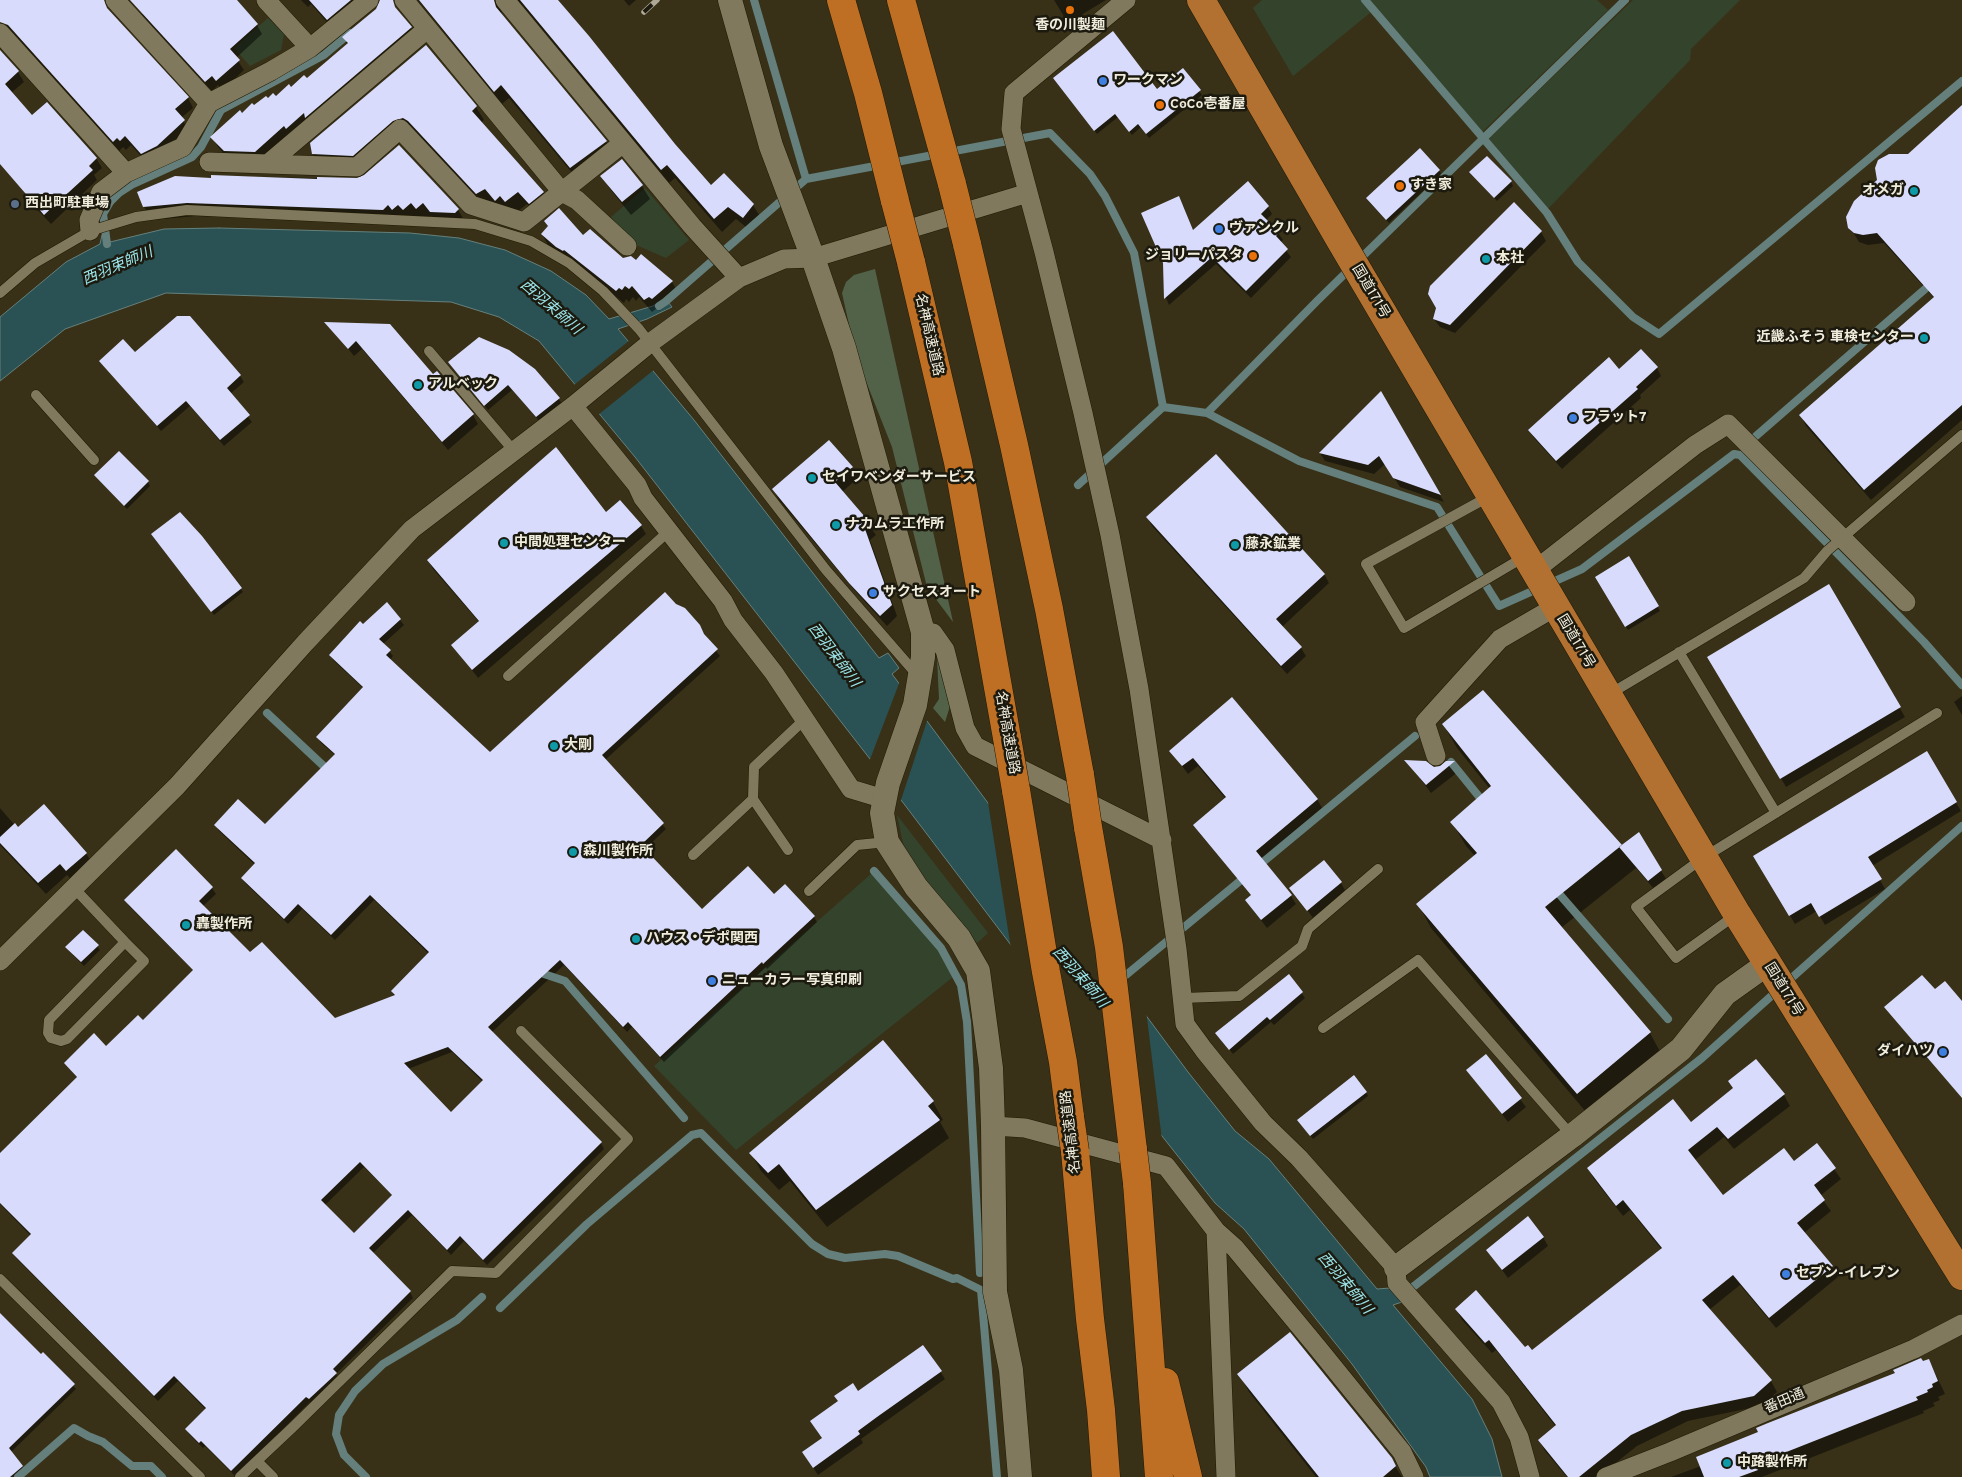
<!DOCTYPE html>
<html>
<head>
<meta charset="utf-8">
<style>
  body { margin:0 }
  canvas { display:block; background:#383118 }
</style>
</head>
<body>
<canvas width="1962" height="1477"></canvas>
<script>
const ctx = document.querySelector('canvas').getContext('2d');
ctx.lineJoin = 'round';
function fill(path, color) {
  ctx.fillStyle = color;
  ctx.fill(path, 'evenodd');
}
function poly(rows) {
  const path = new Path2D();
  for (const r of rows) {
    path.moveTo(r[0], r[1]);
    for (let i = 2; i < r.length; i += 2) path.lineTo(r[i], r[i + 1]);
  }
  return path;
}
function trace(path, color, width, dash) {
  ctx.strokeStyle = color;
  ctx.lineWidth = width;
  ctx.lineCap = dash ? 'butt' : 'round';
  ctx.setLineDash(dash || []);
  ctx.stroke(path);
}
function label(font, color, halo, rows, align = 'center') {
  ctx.font = font + ' Overpass,"Noto Sans JP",sans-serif';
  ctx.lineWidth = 5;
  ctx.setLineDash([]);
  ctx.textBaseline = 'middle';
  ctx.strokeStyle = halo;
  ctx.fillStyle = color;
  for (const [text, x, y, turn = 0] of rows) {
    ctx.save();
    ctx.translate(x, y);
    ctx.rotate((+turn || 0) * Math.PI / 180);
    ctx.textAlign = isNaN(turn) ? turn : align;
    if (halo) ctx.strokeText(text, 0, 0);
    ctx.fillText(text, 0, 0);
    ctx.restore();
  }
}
const green = poly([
  [1262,0,1361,0,1371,12,1293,76,1253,8],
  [1369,0,1597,0,1608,10,1482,132],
  [1633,0,1740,0,1691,49,1690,60,1547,210,1486,141],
  [268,18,284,34,281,50,250,66,234,48],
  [645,188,689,240,666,258,634,244,611,217],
  [897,815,988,933,977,943,922,878,904,847],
  [872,873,939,947,953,977,736,1150,654,1066]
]);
const forest = poly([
  [875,269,953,622,927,587,892,447,856,356,842,293,846,282,854,275],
  [937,658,943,664,951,703,945,722,933,708,939,699]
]);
const water = poly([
  [219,228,410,233,459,238,505,250,551,271,586,295,609,319,653,306,665,298,672,307,647,319,618,329,694,420,879,658,888,653,899,668,892,674,1188,1072,1235,1131,1269,1159,1377,1289,1390,1288,1402,1302,1393,1305,1472,1399,1492,1439,1502,1477,1430,1477,1426,1467,1352,1364,1244,1229,1215,1203,1014,949,870,759,635,457,539,341,499,317,451,302,166,293,65,329,0,381,0,317,66,262,100,244,102,235,108,234,110,242,164,229,219,228]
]);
const pier = poly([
  [630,340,655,369,598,415,574,385],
  [900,681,928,718,900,803,869,762],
  [987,796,1146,1010,1162,1140,1011,949]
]);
const shadow = poly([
  [0,0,96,0,188,98,193,108,181,118,189,130,147,163,131,145,126,150,123,147,119,151,0,18],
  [143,0,235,0,257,25,262,34,236,58,244,70,223,90,218,85,212,91,144,17,138,7],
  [301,0,371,0,333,29,311,4,308,7],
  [381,0,411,28,416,38,261,162,230,161,218,147,212,137,254,107,268,99,276,98,307,80,348,45,343,37,377,10],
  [418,0,558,0,637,100,711,187,724,174,753,205,761,218,751,231,736,219,722,232,675,178,669,183,523,6,512,2,502,9,501,15,606,142,614,155,579,181,509,98,502,104],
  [624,0,636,0,629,6],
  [1054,0,1106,0,1068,23],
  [426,46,476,107,484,120,481,123,543,192,551,206,537,216,527,204,513,215,503,213,493,201,484,206,411,131,361,169,321,167,313,154],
  [0,52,18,72,24,82,11,93,32,117,96,158,102,168,94,175,97,180,51,224,30,202,25,192,0,163],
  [1183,70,1202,95,1149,138,1141,127,1132,135,1118,117,1097,134,1057,82,1157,91],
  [1962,117,1962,420,1871,500,1806,426,1801,416,1934,298,1884,243,1868,245,1859,242,1850,227,1908,155],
  [1439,170,1441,174,1389,223,1369,202],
  [1471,173,1511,182,1513,186,1497,201],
  [212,176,358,179,365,177,458,210,466,223,439,225,431,216,424,222,419,216,411,223,196,216,152,220,144,207,212,179],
  [602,176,642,186,650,199,631,215,610,189],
  [1514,204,1541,232,1546,241,1455,333,1440,327,1434,319],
  [1183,205,1193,231,1268,207,1272,214,1266,220,1278,233,1283,240,1280,243,1291,257,1251,298,1216,264,1169,305,1166,298,1164,263],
  [542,234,583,237,622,259,672,282,679,294,659,311,657,308,652,312,639,297,636,301,633,297,629,302,626,299,624,303,572,261,549,247],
  [327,323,433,376,437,373,473,415,478,424,448,450,362,349,354,356],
  [135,354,240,376,244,382,230,394,252,422,224,446,190,406,161,431,105,367,101,361],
  [449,363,558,398,562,404,540,422,512,390,488,410],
  [1657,368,1661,376,1640,395,1641,398,1562,469,1534,438,1529,430,1619,370],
  [1381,393,1444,502,1400,487,1385,464,1374,474,1325,461,1320,453],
  [852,468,858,478,842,492,869,525,876,535,870,540,897,616,887,626,857,593,779,500,773,489],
  [98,479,148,482,150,486,127,509],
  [606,514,641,526,646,534,478,678,453,645,479,622,433,569,428,560],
  [1147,517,1324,574,1329,583,1282,627,1301,648,1306,656,1287,674,1152,526],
  [201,537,243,592,214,615,154,538],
  [1629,558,1660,611,1628,630,1596,577],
  [1828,586,1905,717,1786,787,1709,657],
  [400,620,404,625,383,644,393,656,390,660,490,753,705,637,720,656,605,760,666,829,644,850,702,911,774,896,814,917,817,922,767,969,766,967,664,1062,632,1027,627,1032,564,965,491,1033,601,1143,604,1149,487,1265,464,1241,451,1255,412,1215,372,1254,410,1292,413,1298,336,1374,339,1379,313,1404,310,1402,235,1476,205,1446,203,1448,190,1435,187,1430,206,1410,178,1381,158,1401,17,1259,13,1253,31,1236,0,1204,0,1154,77,1078,65,1063,106,1047,143,1022,194,971,129,906,126,900,176,851,212,888,216,894,203,906,250,954,335,1019,394,996,392,992,429,954,374,900,335,940,302,909,288,924,246,884,242,878,255,865,219,831,216,825,265,826,335,755,321,743,318,737,363,688,334,661,330,655,363,625],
  [452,1052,483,1082,451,1114,408,1069],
  [364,1167,393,1196,354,1235,325,1205],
  [1962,696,1962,715,1954,702],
  [1232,699,1317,799,1322,808,1261,860,1291,896,1296,904,1267,928,1246,901,1252,896,1200,834,1195,826,1226,799,1198,766,1188,774,1171,751],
  [1443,724,1621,847,1639,834,1666,879,1654,889,1636,868,1561,928,1650,1033,1663,1057,1591,1118,1431,928,1418,904,1475,856,1466,846,1452,822,1490,789,1457,748],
  [1926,753,1961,811,1872,866,1885,889,1825,925,1817,911,1795,924,1755,857],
  [1407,761,1434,768,1440,768,1446,762,1454,762,1459,771,1431,793],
  [0,808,18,829,86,853,93,865,74,882,67,875,46,894,0,845],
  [1341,883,1346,892,1313,918,1291,888],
  [83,931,100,950,84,966,69,951],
  [1289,976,1305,998,1274,1025,1271,1022,1233,1054,1217,1034],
  [883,1042,933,1102,943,1120,940,1122,949,1138,827,1227,790,1181,779,1190,761,1171,751,1153],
  [1486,1055,1526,1107,1508,1122,1468,1070],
  [1756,1060,1784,1095,1790,1106,1734,1149,1724,1137,1695,1160,1723,1197,1794,1163,1817,1145,1841,1179,1820,1196,1831,1211,1804,1233,1832,1267,1838,1277,1776,1328,1740,1285,1709,1310,1771,1381,1777,1392,1760,1406,1688,1421,1637,1446,1598,1477,1567,1477,1545,1451,1539,1440,1556,1427,1496,1350,1492,1353,1462,1320,1456,1309,1532,1352,1662,1250,1630,1210,1623,1216,1594,1179,1588,1168,1691,1123,1734,1089],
  [1366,1092,1368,1096,1313,1139,1301,1124],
  [1543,1237,1548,1246,1508,1278,1487,1250],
  [0,1315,41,1356,43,1353,76,1389,11,1452,25,1470,17,1477,0,1477],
  [1929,1360,1945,1394,1938,1397,1940,1400,1933,1403,1935,1406,1923,1411,1924,1413,1762,1477,1671,1477,1701,1466,1759,1433],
  [940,1371,945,1379,861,1439,863,1443,818,1475,808,1460,858,1393],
  [1239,1374,1391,1459,1402,1477,1316,1477,1249,1392]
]);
const stream = poly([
  [1365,0,1547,213,1578,262,1633,317,1659,334,1962,81],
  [806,179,1050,133,1090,174,1105,196,1134,253,1163,407],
  [107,244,103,214,110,202,119,193,133,184,192,157,201,147,221,110,324,55,350,33],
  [659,306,665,302,806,179,754,0],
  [1207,413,1317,301,1625,0],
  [1756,436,1932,283],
  [1078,485,1163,407,1207,413,1299,461,1437,507,1499,606,1582,569,1734,454,1740,455,1888,605,1924,642,1962,685],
  [267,713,329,771],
  [1451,762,1485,804],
  [1257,867,1415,736],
  [874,871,941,948,961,985,967,1022,980,1273],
  [1554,888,1668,1019],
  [537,968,544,974,565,981,684,1118],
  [1120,980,1246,876],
  [1786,983,1962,826],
  [1405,1289,1413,1287,1702,1058,1778,990],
  [500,1308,587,1224,692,1135,701,1133,812,1244,828,1254,845,1258,885,1254,898,1256,953,1279,957,1278,981,1290,997,1477],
  [18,1477,74,1428,88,1436,103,1442,132,1466,151,1466,162,1477],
  [366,1477,344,1455,336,1434,339,1415,355,1391,383,1364,457,1320,482,1297]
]);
const building = poly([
  [0,0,104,0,107,8,189,97,175,109,185,120,157,146,141,154,125,136,120,141,117,138,113,142,8,25,0,22],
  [130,0,237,0,258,24,230,49,240,60,216,81,212,76,205,82],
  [309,0,351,0,327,20],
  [380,0,393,0,395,7,412,27,305,118,304,113,286,129,284,126,255,152,224,151,210,137,240,110,242,113,252,103,254,105,266,96,268,98,273,93,276,96,289,84,291,87,304,75,307,78,348,43,342,37,376,9],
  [419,0,494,0,496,7,607,141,570,168,501,85,494,92],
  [520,0,558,0,589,36,675,144,711,185,724,173,754,204,743,218,728,207,714,219,667,165,661,170],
  [1113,31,1157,89,1183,68,1201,90,1146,134,1138,124,1129,132,1115,114,1094,131,1053,78],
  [426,45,477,106,472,111,544,192,529,204,518,192,505,202,500,196,495,201,485,189,476,194,408,121,403,118,393,121,353,156,312,154,310,143],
  [0,50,19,71,5,84,32,115,47,102,97,158,89,166,93,170,44,215,0,164],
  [1962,105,1962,405,1864,490,1799,415,1934,297,1877,233,1863,235,1854,233,1848,228,1846,217,1854,201,1877,180,1875,168,1878,160,1889,154,1908,154],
  [399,145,459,209,455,213,430,212,423,203,416,209,411,203,403,210,398,205,392,210,388,205,383,210,187,203,143,207,137,192,175,176,211,178,211,175,317,179,317,177,357,178,364,175],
  [1420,148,1440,170,1386,220,1366,198],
  [1487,156,1512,181,1494,198,1469,172],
  [622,159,643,185,622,202,600,176],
  [1248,181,1269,206,1261,214,1279,232,1276,236,1288,249,1246,291,1212,257,1164,299,1163,263,1141,213,1179,196,1193,230],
  [1514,202,1542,231,1450,325,1433,319,1436,308,1428,294,1430,286],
  [559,208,583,235,590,229,623,258,631,256,636,260,641,254,673,281,652,299,649,297,644,300,632,286,629,289,625,286,622,290,619,288,616,291,564,250,563,251,556,247,541,234,548,226,544,221],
  [177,316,190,316,241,375,227,388,250,415,220,440,186,401,157,426,99,361,123,339,135,352],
  [324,322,390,324,433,374,437,371,474,414,442,442,356,341,348,349],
  [479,337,509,350,535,369,560,398,536,417,508,385,484,406,448,362],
  [1641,349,1658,367,1636,387,1638,389,1556,461,1528,430,1609,357,1619,369],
  [1381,391,1441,495,1393,478,1379,456,1368,465,1319,453],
  [829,440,853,467,835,482,871,524,865,529,892,605,880,616,849,583,772,489],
  [556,447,606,512,620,500,642,525,472,670,451,645,479,621,427,560],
  [119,451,149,481,124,506,94,475],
  [1216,454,1325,574,1276,619,1302,647,1281,666,1146,517],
  [180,512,202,536,242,588,211,612,151,534],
  [1629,556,1659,606,1625,627,1595,577],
  [1829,584,1901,707,1780,779,1707,657],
  [665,592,676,604,685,608,700,625,704,634,718,649,602,755,664,823,641,845,702,909,748,866,774,894,785,884,815,916,763,964,762,962,660,1057,628,1022,623,1027,560,960,488,1027,602,1142,483,1260,460,1236,447,1250,408,1210,369,1248,411,1291,333,1369,337,1373,309,1399,306,1397,231,1471,201,1441,199,1443,185,1429,206,1408,174,1376,154,1396,12,1253,31,1234,0,1203,0,1153,77,1077,64,1063,94,1033,106,1046,138,1015,143,1020,193,970,124,900,176,849,213,887,199,901,250,952,262,942,335,1018,395,995,391,991,429,952,370,895,331,935,298,904,284,919,241,878,255,863,214,825,238,799,265,824,335,754,316,737,363,687,329,655,360,621,363,624,387,602,401,619,379,639,391,650,386,655,490,752],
  [448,1047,483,1080,451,1112,404,1063],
  [360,1162,392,1195,354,1233,321,1200],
  [1483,690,1622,845,1545,907,1651,1032,1577,1094,1416,904,1477,853,1450,822,1491,786,1442,724],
  [1232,697,1318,799,1256,851,1292,895,1261,920,1245,900,1251,895,1193,825,1226,797,1193,758,1182,766,1169,751],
  [1927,751,1957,802,1868,857,1882,879,1819,917,1811,903,1789,916,1753,856],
  [1404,760,1426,761,1434,767,1440,766,1446,761,1455,761,1426,785],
  [44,804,87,853,66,871,60,864,38,883,0,843,0,837,15,823,18,827],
  [1639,832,1662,870,1648,881,1619,847],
  [1324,860,1342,882,1307,911,1289,888],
  [83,930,99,945,81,962,65,947],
  [1289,974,1303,992,1270,1020,1267,1017,1229,1050,1215,1033],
  [1922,975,1935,989,1945,981,1962,1001,1962,1098,1884,1007],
  [883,1040,934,1101,928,1106,940,1120,816,1210,779,1164,768,1173,749,1153],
  [1486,1054,1522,1098,1502,1114,1466,1070],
  [1756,1059,1785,1094,1728,1139,1717,1127,1688,1150,1723,1195,1784,1148,1794,1161,1817,1143,1836,1168,1814,1185,1825,1200,1797,1223,1833,1266,1769,1318,1733,1275,1702,1300,1772,1380,1754,1396,1682,1411,1631,1435,1579,1477,1568,1477,1538,1440,1556,1425,1489,1340,1485,1343,1455,1309,1476,1290,1525,1347,1528,1345,1532,1350,1662,1248,1623,1200,1616,1206,1587,1168,1673,1099,1691,1122,1733,1088,1728,1081],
  [1354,1075,1367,1092,1310,1136,1297,1120],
  [1528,1216,1544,1237,1502,1270,1486,1250],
  [0,1313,41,1354,43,1352,75,1384,9,1448,23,1466,10,1477,0,1477],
  [1290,1332,1392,1458,1396,1466,1383,1477,1319,1477,1237,1374],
  [923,1345,942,1371,877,1417,858,1431,860,1434,813,1468,802,1452,822,1438,810,1421,838,1401,834,1396,853,1383,858,1391],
  [1921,1358,1923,1361,1929,1359,1938,1381,1932,1384,1933,1387,1927,1390,1928,1392,1916,1397,1918,1400,1756,1464,1758,1470,1739,1477,1704,1477,1696,1457,1758,1432,1756,1428,1768,1423,1895,1373,1893,1370]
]);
const service = poly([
  [0,293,35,263,90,231,136,217,187,210,475,224,531,241,569,263,603,291,639,329,826,570,918,676],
  [429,351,513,450],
  [36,395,94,460],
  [1490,496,1366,564,1404,628,1524,557],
  [1679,652,1776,813],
  [508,676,669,531],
  [1608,695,1804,578,1827,551,1962,435],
  [753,799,788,850],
  [693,855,753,799,754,767,805,719],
  [74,888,125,942,144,961,67,1039,61,1041,51,1038,48,1033,49,1020,125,942],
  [809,891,857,845,887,842],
  [1737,914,1676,958,1636,907,1703,858,1937,713],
  [1182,998,1239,996,1302,946,1308,929,1378,869],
  [1323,1028,1418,960,1572,1136],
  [0,1279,200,1477],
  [257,1461,273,1477],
  [240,1477,293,1427,452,1271,496,1273,628,1139,521,1031]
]);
const minor = poly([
  [115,0,209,103],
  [266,0,310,48],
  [404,0,562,192,577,200,627,246],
  [505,0,692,226,739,278],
  [1126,0,1014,93,1011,129,1044,252,1083,413,1110,535,1139,689,1177,949,1185,1024,1204,1050,1263,1123,1299,1158,1396,1268,1397,1283,1501,1402,1519,1437,1530,1477],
  [0,33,126,173],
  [209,162,357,167,400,129,471,205,524,222,623,143],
  [269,163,427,29],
  [90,231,89,220,101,192,126,173,183,147,209,103,271,71,310,48,369,0],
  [573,406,637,485,643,498,723,601,733,620,774,673,851,789,884,799],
  [1534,571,1695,445,1728,424,1906,602],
  [923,632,933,633,945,650,965,728,975,746,1162,840],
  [1436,756,1425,722,1500,639,1555,607],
  [0,961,177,786,305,643,412,529,573,406,650,343,739,278,784,259,813,258,1028,193],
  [993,1126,1025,1128,1166,1166,1216,1231,1226,1477],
  [1216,1231,1235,1248,1317,1347,1402,1452,1414,1477],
  [1606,1477,1670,1452,1914,1349,1962,1324]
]);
const tertiary = poly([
  [730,0,771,146,813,258,844,348,923,632,923,657,915,705,888,783,882,813,887,842,916,887,959,938,978,971,991,1068,993,1126,995,1292,1011,1370,1020,1477],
  [1396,1268,1572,1136,1681,1049,1725,994,1767,964]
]);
const trunk = poly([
  [1201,0,1340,240,1737,914,1962,1276]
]);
const motorway = poly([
  [841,0,868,93,895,201],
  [901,0,952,184],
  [967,244,1014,445,1049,609,1080,775],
  [911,262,958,462,1007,738],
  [1016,790,1046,972,1063,1062,1070,1117],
  [1088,827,1109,947,1133,1150],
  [1075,1151,1090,1319,1101,1410,1106,1477],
  [1137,1183,1159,1477],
  [1165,1382,1188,1477]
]);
const rail = poly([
  [644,12,657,0]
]);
const motorwayBridge = poly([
  [952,184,967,244],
  [895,201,911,262],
  [1007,738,1016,790],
  [1080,775,1088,827],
  [1070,1117,1075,1151],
  [1133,1150,1137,1183]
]);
const markers = [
  [1070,10,5,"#e8710a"],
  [1103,81,5,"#3f7fe0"],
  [1160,105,5,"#e8710a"],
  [1400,186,5,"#e8710a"],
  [1914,191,5,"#0f9aa8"],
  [15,204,5,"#5c6f8a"],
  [1219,229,5,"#3f7fe0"],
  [1253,256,5,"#e8710a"],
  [1486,259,5,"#0f9aa8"],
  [1924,338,5,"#0f9aa8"],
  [418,385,5,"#0f9aa8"],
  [1573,418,5,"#3f7fe0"],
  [812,478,5,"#0f9aa8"],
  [836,525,5,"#0f9aa8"],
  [504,543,5,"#0f9aa8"],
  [1235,545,5,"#0f9aa8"],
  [873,593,5,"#3f7fe0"],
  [554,746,5,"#0f9aa8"],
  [573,852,5,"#0f9aa8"],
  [186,925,5,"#0f9aa8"],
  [636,939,5,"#0f9aa8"],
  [712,981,5,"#3f7fe0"],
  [1943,1052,5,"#3f7fe0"],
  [1786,1274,5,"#3f7fe0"],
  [1727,1463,5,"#0f9aa8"]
];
const poiNames = [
  ["香の川製麺",1070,26,"center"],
  ["ワークマン",1113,81],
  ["CoCo壱番屋",1170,105],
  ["すき家",1410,186],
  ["オメガ",1904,191,"right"],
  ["西出町駐車場",25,204],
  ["ヴァンクル",1229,229],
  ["ジョリーパスタ",1243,256,"right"],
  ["本社",1496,259],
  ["近畿ふそう 車検センター",1914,338,"right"],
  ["アルベック",428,385],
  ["フラット7",1583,418],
  ["セイワベンダーサービス",822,478],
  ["ナカムラ工作所",846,525],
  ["中間処理センター",514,543],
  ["藤永鉱業",1245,545],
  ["サクセスオート",883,593],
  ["大剛",564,746],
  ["森川製作所",583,852],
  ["轟製作所",196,925],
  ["ハウス・デポ関西",646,939],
  ["ニューカラー写真印刷",722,981],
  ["ダイハツ",1933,1052,"right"],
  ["セブン-イレブン",1796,1274],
  ["中路製作所",1737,1463]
];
const streetNames = [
  ["国道171号",1370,292,59],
  ["名神高速道路",928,335,77],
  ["国道171号",1575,642,59],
  ["名神高速道路",1006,733,80],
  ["国道171号",1783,990,58],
  ["名神高速道路",1072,1132,-97],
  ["番田通",1785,1402,-23]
];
const waterNames = [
  ["西羽束師川",118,267,-23],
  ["西羽束師川",550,308,41],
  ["西羽束師川",833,656,53],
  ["西羽束師川",1079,978,49],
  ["西羽束師川",1344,1284,50]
];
fill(green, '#34432c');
fill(forest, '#526249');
fill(water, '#2a5153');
trace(water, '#65807c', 1);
fill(pier, '#383118');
fill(shadow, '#0007');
trace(stream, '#65807c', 8);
fill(building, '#d8dbfb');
trace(service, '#1f1902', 11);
trace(minor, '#1f1902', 20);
trace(tertiary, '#1f1902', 25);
trace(trunk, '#1f1902', 29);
trace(motorway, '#1f1902', 29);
trace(service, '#80795e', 10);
trace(minor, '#80795e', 19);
trace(tertiary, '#80795e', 24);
trace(trunk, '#b27130', 28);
trace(motorway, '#bf6f24', 28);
trace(rail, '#aea996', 5.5);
trace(rail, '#1c190e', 4, [11]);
trace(motorwayBridge, '#1f1902', 29, []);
trace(motorwayBridge, '#bf6f24', 28);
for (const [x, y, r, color] of markers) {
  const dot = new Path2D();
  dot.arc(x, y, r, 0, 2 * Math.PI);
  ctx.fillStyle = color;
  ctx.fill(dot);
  trace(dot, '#1c190e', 2);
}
label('bold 14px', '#f0eddd', '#1c190e', poiNames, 'left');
label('14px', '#f0eddd', '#1c190e', streetNames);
label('italic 15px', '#9ae4e9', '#1c190e', waterNames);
</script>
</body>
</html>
